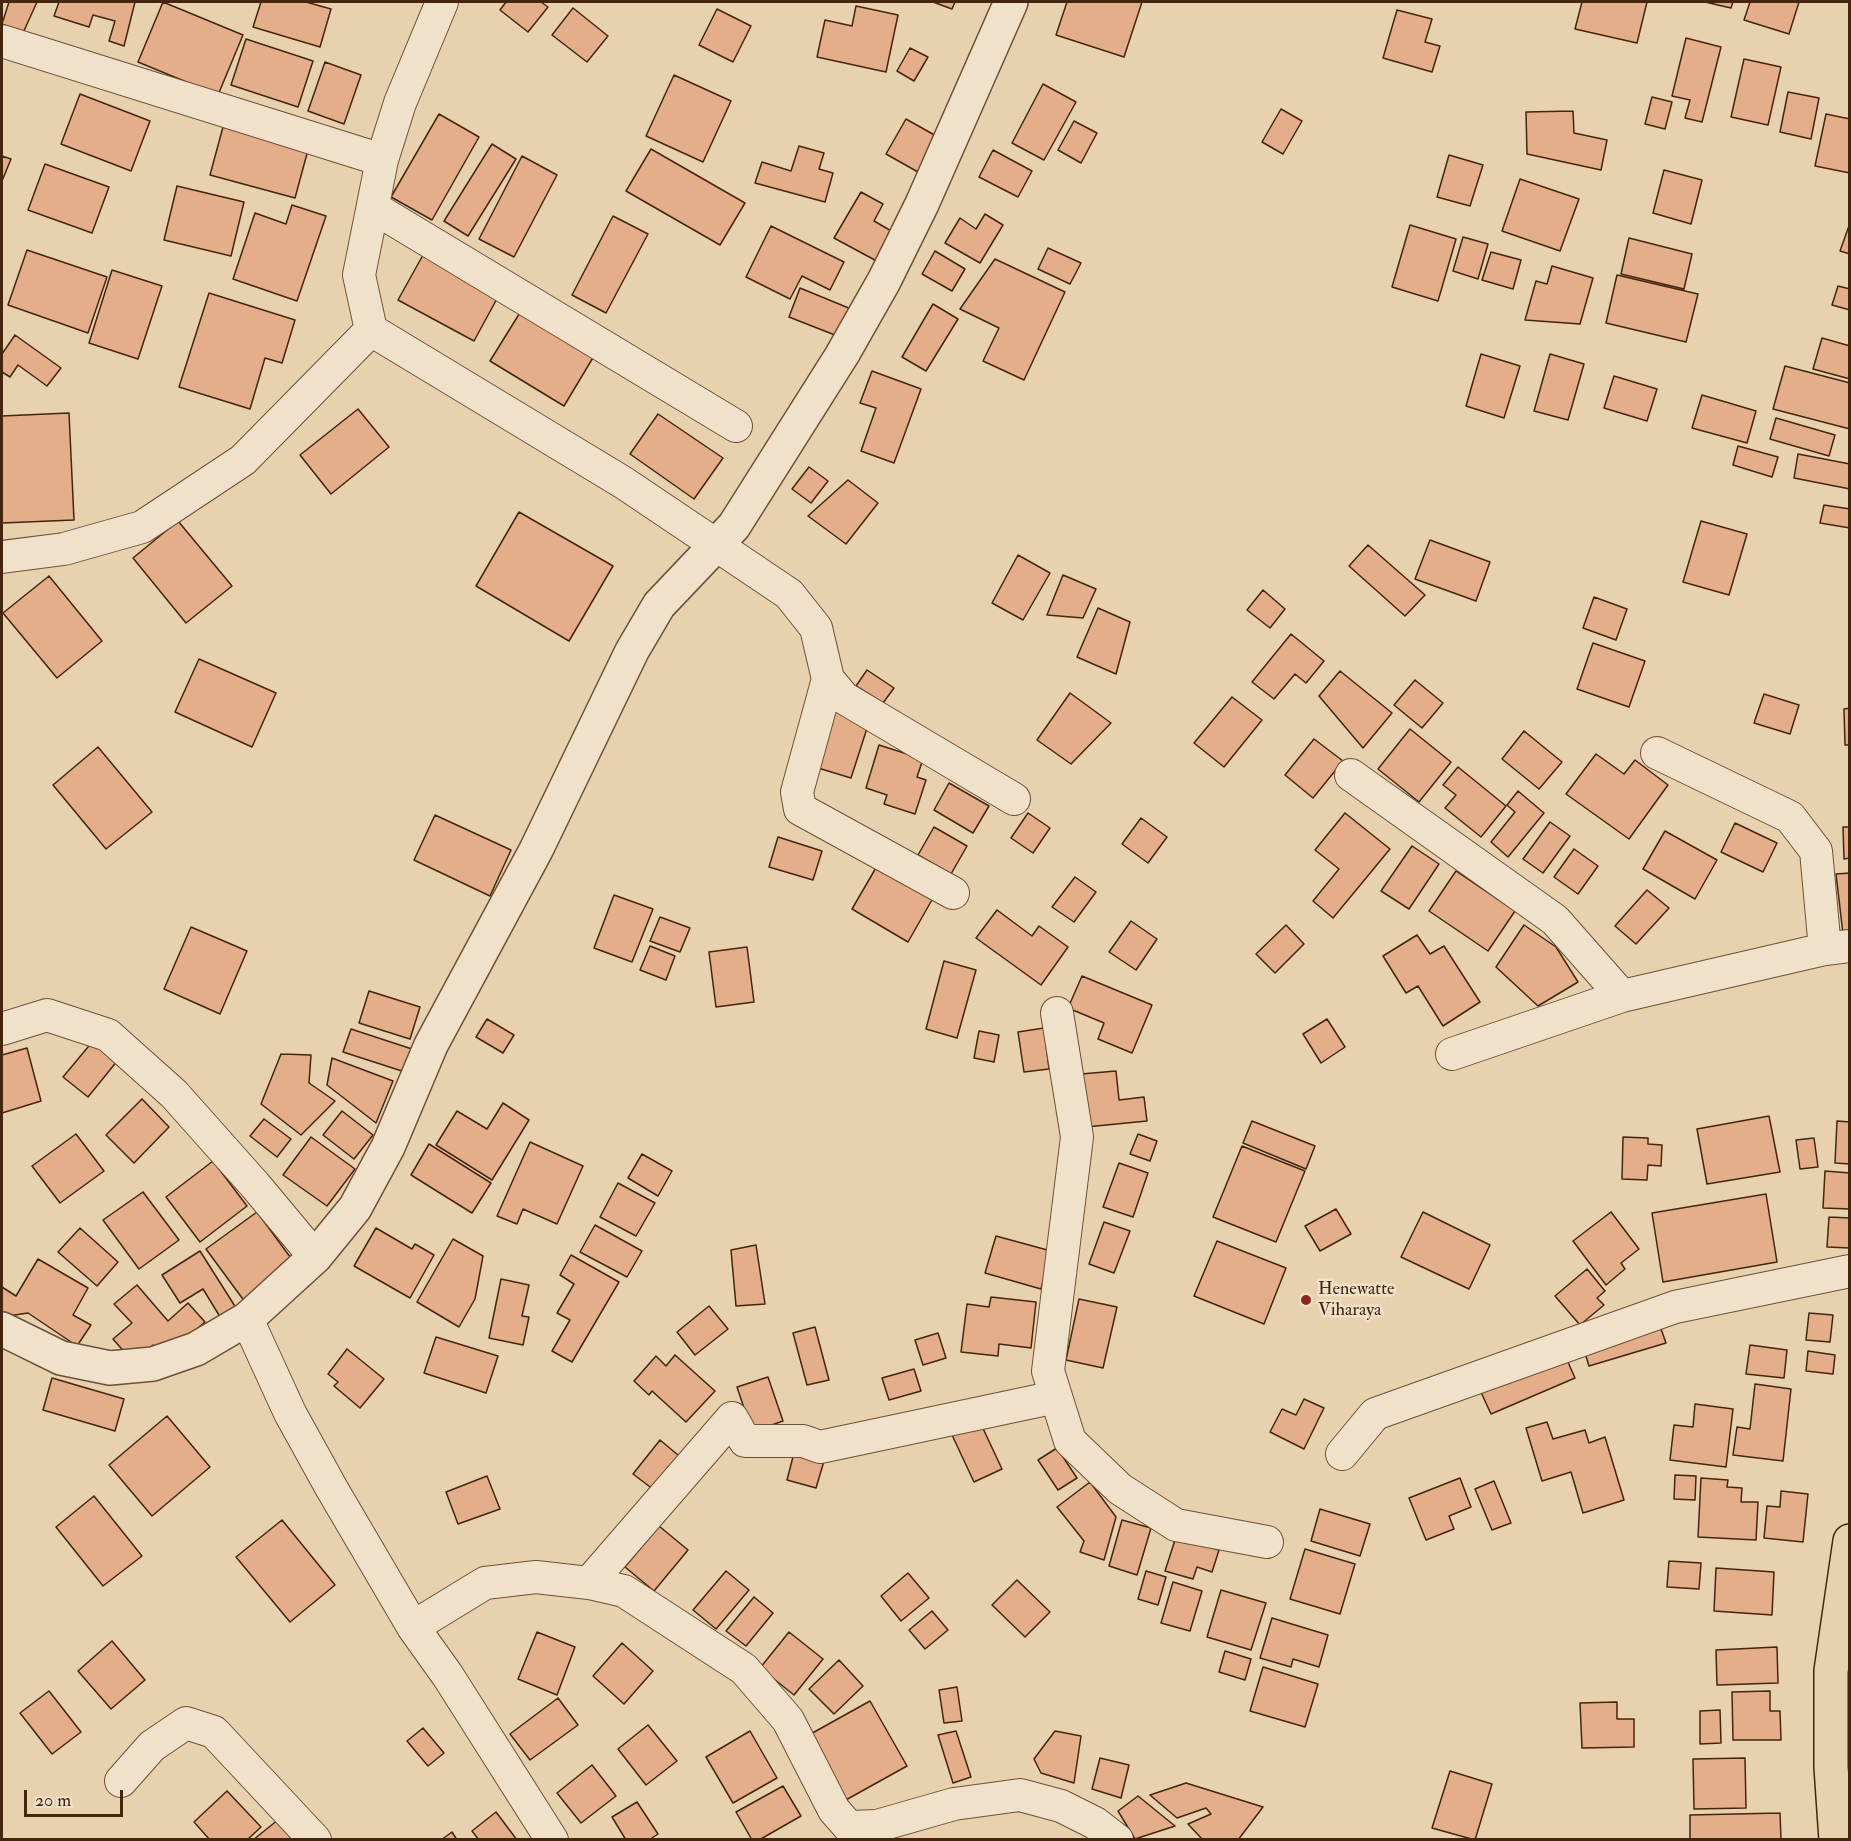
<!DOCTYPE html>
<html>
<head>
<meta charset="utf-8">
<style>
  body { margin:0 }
  #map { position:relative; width:1851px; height:1841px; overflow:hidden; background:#e8d1af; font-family:"IM FELL Double Pica",serif }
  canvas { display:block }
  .frame { position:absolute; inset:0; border:3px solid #44250d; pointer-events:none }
  .scale { position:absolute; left:24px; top:1790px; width:99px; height:27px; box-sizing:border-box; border:3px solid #44250d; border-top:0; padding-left:8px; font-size:18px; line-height:21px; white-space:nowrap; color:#44250d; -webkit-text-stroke:4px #f0e1cb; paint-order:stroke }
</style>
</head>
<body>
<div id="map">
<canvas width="1851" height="1841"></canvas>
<div class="frame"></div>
<div class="scale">20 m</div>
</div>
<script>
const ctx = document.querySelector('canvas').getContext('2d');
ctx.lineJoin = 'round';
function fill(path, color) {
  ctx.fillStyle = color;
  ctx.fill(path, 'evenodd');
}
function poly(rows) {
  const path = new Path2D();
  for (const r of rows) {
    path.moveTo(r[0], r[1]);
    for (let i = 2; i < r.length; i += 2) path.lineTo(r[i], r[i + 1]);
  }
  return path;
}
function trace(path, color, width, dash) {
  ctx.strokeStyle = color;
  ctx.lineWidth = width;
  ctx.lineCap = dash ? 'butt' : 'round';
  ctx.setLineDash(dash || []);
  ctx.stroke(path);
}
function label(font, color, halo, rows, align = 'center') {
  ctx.font = font + ' "IM FELL Double Pica",serif';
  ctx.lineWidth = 5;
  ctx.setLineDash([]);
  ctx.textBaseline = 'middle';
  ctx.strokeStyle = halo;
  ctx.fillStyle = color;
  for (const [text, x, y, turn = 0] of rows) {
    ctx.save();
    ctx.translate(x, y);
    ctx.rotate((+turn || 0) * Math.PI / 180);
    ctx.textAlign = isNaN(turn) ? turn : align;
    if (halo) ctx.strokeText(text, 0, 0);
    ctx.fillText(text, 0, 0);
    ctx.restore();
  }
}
const building = poly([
  [9,2,37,2,23,33,2,24,9,2],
  [59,2,135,2,124,46,109,41,115,21,93,15,89,27,54,16,59,2],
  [163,2,243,35,218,95,138,62,163,2],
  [261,2,306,2,331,9,320,47,253,27,261,2],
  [506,2,541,2,548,7,528,32,500,10,506,2],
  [933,2,955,2,952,9,933,2],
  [1067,2,1142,2,1124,57,1056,35,1067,2],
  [1582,2,1647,2,1637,43,1575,29,1582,2],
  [1705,2,1733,2,1731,8,1705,2],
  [1750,2,1799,2,1789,34,1744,20,1750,2],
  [856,6,898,15,886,72,817,57,825,20,852,26,856,6],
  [573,8,608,36,587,62,552,35,573,8],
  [717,9,751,26,733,62,699,45,717,9],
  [1397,10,1432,19,1425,42,1440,46,1432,72,1383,58,1397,10],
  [1686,38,1721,47,1702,122,1685,118,1690,100,1672,96,1686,38],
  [246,39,313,61,298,107,231,85,246,39],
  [910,48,928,57,914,81,897,71,910,48],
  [1744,59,1781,67,1768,125,1731,117,1744,59],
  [325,62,361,75,344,124,308,111,325,62],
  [674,75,731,101,703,162,646,136,674,75],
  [1043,84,1076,102,1044,160,1012,143,1043,84],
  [1788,92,1819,98,1811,139,1780,132,1788,92],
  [80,94,150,121,131,171,61,144,80,94],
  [1652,97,1672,102,1665,129,1645,124,1652,97],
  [1281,109,1302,121,1283,154,1262,142,1281,109],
  [1573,111,1574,133,1607,140,1601,170,1527,154,1526,112,1573,111],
  [439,114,479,137,432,220,391,197,439,114],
  [1826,114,1850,119,1850,173,1815,166,1826,114],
  [906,119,938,137,918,172,886,154,906,119],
  [1074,121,1097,133,1081,163,1058,150,1074,121],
  [223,127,308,150,295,198,210,175,223,127],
  [492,144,516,159,468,236,444,221,492,144],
  [799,146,824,153,819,169,833,173,825,202,755,183,762,162,791,171,799,146],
  [651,149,745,203,720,245,626,191,651,149],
  [993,150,1032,171,1018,197,979,177,993,150],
  [1449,155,1483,165,1470,206,1437,197,1449,155],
  [2,156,11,159,2,181,2,156],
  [522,156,557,175,514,257,479,239,522,156],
  [45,164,109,187,92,233,28,210,45,164],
  [1664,170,1702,180,1691,224,1653,213,1664,170],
  [1520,179,1579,199,1560,251,1502,231,1520,179],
  [177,186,244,202,231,256,164,240,177,186],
  [861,192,883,204,874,221,900,236,884,265,834,238,861,192],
  [292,205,326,216,297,301,233,279,255,213,286,224,292,205],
  [985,214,1003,225,980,263,945,243,960,218,976,229,985,214],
  [613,216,648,234,606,313,572,295,613,216],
  [1850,223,1850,254,1840,251,1850,223],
  [1410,225,1456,239,1438,301,1392,287,1410,225],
  [771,226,844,262,830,290,802,276,790,299,746,277,771,226],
  [1463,237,1488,244,1478,279,1453,271,1463,237],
  [1629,238,1692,254,1684,289,1621,274,1629,238],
  [1048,248,1081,263,1070,284,1038,269,1048,248],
  [27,250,107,277,88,333,8,305,27,250],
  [935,251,965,269,952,291,922,274,935,251],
  [1491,252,1521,260,1513,289,1482,280,1491,252],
  [423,255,499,295,474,341,398,300,423,255],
  [995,259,1065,292,1024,380,983,361,999,328,960,309,995,259],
  [1552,266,1593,278,1580,324,1525,320,1536,281,1547,284,1552,266],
  [112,270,162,286,138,359,89,343,112,270],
  [1617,275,1698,294,1686,342,1606,323,1617,275],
  [1838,286,1850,289,1850,310,1832,305,1838,286],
  [800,288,856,311,845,339,789,317,800,288],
  [209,293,295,320,282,363,265,358,250,409,179,387,209,293],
  [933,304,958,319,926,371,902,357,933,304],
  [521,311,594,356,564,406,490,361,521,311],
  [15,335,61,368,47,386,18,365,10,377,2,372,2,354,15,335],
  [1822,338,1850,346,1850,379,1813,369,1822,338],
  [1481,354,1520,366,1504,418,1466,406,1481,354],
  [1550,354,1584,364,1568,420,1534,411,1550,354],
  [1785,366,1850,383,1850,429,1773,409,1785,366],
  [872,371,921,389,894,463,861,451,876,408,860,403,872,371],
  [1614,376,1657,389,1647,421,1604,408,1614,376],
  [1702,395,1756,411,1747,443,1692,428,1702,395],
  [358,409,389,447,331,494,300,455,358,409],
  [69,413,74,520,2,523,2,416,69,413],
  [658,414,723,458,694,499,630,454,658,414],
  [1776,418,1835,435,1829,456,1770,439,1776,418],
  [1738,446,1778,457,1772,477,1733,465,1738,446],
  [1798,454,1850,464,1850,489,1794,478,1798,454],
  [809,467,828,481,811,503,792,489,809,467],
  [848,480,878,503,846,544,808,516,848,480],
  [1824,505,1850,509,1850,528,1820,523,1824,505],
  [519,512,613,566,569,641,476,586,519,512],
  [178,521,232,586,186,623,133,558,178,521],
  [1701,521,1747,534,1729,595,1683,582,1701,521],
  [1430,540,1490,562,1476,601,1415,579,1430,540],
  [1368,545,1425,595,1405,616,1349,566,1368,545],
  [1018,555,1050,573,1023,620,992,603,1018,555],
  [1063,575,1096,589,1083,618,1047,615,1063,575],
  [49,576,102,641,57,678,3,613,49,576],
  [1263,590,1285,609,1270,628,1247,610,1263,590],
  [1594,597,1627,609,1616,640,1583,628,1594,597],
  [1098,608,1130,622,1116,674,1077,657,1098,608],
  [1291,634,1324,661,1306,683,1295,674,1274,699,1252,682,1291,634],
  [1593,643,1645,661,1629,707,1577,689,1593,643],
  [199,659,276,693,252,747,175,712,199,659],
  [867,670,894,688,883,703,856,686,867,670],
  [1340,671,1392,713,1363,748,1319,696,1340,671],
  [1415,680,1443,703,1422,728,1394,705,1415,680],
  [1070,693,1111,723,1071,764,1037,740,1070,693],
  [1764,694,1799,705,1790,734,1754,723,1764,694],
  [1232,697,1262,720,1224,767,1194,743,1232,697],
  [1850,708,1850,745,1845,745,1844,709,1850,708],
  [836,709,870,719,851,778,818,768,836,709],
  [1410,729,1451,762,1419,802,1378,769,1410,729],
  [1524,731,1562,762,1539,789,1502,759,1524,731],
  [1314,739,1343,761,1313,798,1285,775,1314,739],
  [879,745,923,759,917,777,926,780,915,814,884,804,887,795,866,788,879,745],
  [98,747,152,812,106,849,53,785,98,747],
  [1596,754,1624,774,1635,760,1668,785,1629,839,1566,794,1596,754],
  [1458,767,1506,806,1481,837,1445,808,1456,795,1443,785,1458,767],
  [949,783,989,806,973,833,934,810,949,783],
  [1518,791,1544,813,1508,857,1491,842,1515,812,1507,805,1518,791],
  [1028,813,1050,828,1033,853,1011,838,1028,813],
  [1345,813,1390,849,1333,918,1313,901,1339,869,1315,850,1345,813],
  [435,815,511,850,490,896,414,860,435,815],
  [1141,818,1167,837,1148,863,1122,844,1141,818],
  [1550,822,1570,836,1543,873,1523,859,1550,822],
  [1735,823,1777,843,1763,872,1721,852,1735,823],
  [934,827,967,846,951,874,918,855,934,827],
  [1843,827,1850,827,1850,858,1844,859,1843,827],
  [1665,831,1717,860,1695,899,1643,869,1665,831],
  [778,837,822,851,813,880,769,867,778,837],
  [1412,846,1439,864,1409,909,1381,891,1412,846],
  [1574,849,1598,866,1578,894,1554,877,1574,849],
  [877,866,933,898,908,942,852,909,877,866],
  [1456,871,1515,911,1488,951,1429,911,1456,871],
  [1850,873,1850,933,1843,934,1836,874,1850,873],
  [1075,877,1096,892,1074,922,1052,907,1075,877],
  [1647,890,1669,908,1636,944,1615,926,1647,890],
  [614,895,653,909,632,962,594,948,614,895],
  [997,910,1032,936,1039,926,1068,947,1041,985,976,938,997,910],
  [660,917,690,928,680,952,650,941,660,917],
  [1131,921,1157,939,1136,970,1109,952,1131,921],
  [1286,925,1304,944,1275,973,1256,954,1286,925],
  [1524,925,1556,947,1578,982,1538,1006,1496,967,1524,925],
  [191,927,247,951,220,1014,164,989,191,927],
  [1417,935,1430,954,1444,946,1480,1002,1443,1026,1418,986,1406,993,1383,956,1417,935],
  [650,946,675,956,666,980,640,970,650,946],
  [747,947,754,1002,716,1007,709,952,747,947],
  [944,961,976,970,957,1038,926,1029,944,961],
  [1082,976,1152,1005,1132,1053,1098,1039,1104,1023,1068,1008,1082,976],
  [369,991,420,1007,410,1039,359,1023,369,991],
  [487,1019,514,1035,503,1053,476,1037,487,1019],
  [1327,1019,1345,1047,1321,1063,1303,1034,1327,1019],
  [1044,1028,1049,1069,1024,1072,1018,1032,1044,1028],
  [351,1029,412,1049,405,1072,343,1052,351,1029],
  [979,1031,999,1035,994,1062,974,1058,979,1031],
  [93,1041,118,1060,88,1097,63,1077,93,1041],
  [27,1048,41,1101,2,1113,2,1055,27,1048],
  [281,1054,311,1055,309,1083,335,1101,301,1135,261,1104,281,1054],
  [332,1058,393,1081,376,1123,327,1085,332,1058],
  [1116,1071,1119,1100,1144,1097,1147,1121,1086,1127,1081,1074,1116,1071],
  [142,1099,169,1127,134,1163,106,1135,142,1099],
  [503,1103,529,1120,492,1180,436,1145,457,1111,487,1129,503,1103],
  [342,1111,373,1135,354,1159,323,1135,342,1111],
  [1769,1116,1780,1172,1707,1184,1697,1129,1769,1116],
  [264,1119,291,1139,277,1157,250,1136,264,1119],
  [1252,1121,1315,1146,1306,1169,1243,1143,1252,1121],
  [1837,1121,1850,1122,1850,1164,1835,1163,1837,1121],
  [76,1134,104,1171,60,1203,32,1166,76,1134],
  [1138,1134,1157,1141,1150,1161,1130,1154,1138,1134],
  [311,1137,355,1169,327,1206,283,1175,311,1137],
  [1623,1137,1648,1138,1648,1144,1662,1145,1661,1166,1648,1165,1647,1180,1622,1179,1623,1137],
  [1814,1138,1818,1167,1800,1169,1796,1140,1814,1138],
  [530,1142,583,1166,557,1224,523,1209,517,1224,497,1216,530,1142],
  [429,1144,491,1183,472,1213,411,1175,429,1144],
  [1242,1146,1305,1171,1276,1242,1213,1217,1242,1146],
  [642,1154,672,1171,658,1196,628,1178,642,1154],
  [213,1161,247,1206,200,1242,166,1197,213,1161],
  [1119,1163,1148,1173,1133,1217,1103,1207,1119,1163],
  [1825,1171,1850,1173,1850,1209,1823,1208,1825,1171],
  [618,1183,655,1203,636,1236,600,1217,618,1183],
  [143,1192,179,1240,139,1269,103,1220,143,1192],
  [1766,1194,1777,1262,1663,1282,1652,1213,1766,1194],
  [1336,1209,1351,1234,1320,1251,1305,1226,1336,1209],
  [257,1212,296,1265,245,1302,206,1249,257,1212],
  [1423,1212,1490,1245,1469,1289,1401,1257,1423,1212],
  [1611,1212,1639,1249,1621,1263,1625,1269,1606,1285,1573,1241,1611,1212],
  [1829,1217,1850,1218,1850,1248,1827,1247,1829,1217],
  [1104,1222,1130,1231,1114,1273,1089,1264,1104,1222],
  [595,1225,642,1251,627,1277,580,1252,595,1225],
  [80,1228,118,1262,97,1286,58,1252,80,1228],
  [376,1228,412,1249,415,1244,434,1255,410,1298,354,1266,376,1228],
  [996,1236,1051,1251,1041,1289,985,1273,996,1236],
  [453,1239,483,1256,475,1299,459,1327,417,1302,453,1239],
  [1217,1241,1286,1268,1264,1324,1194,1296,1217,1241],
  [756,1245,765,1304,736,1306,731,1250,756,1245],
  [200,1251,238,1311,222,1320,203,1289,180,1303,162,1275,200,1251],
  [571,1255,619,1282,572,1362,552,1351,570,1320,557,1313,574,1284,560,1275,571,1255],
  [38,1259,88,1288,73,1315,91,1325,77,1346,28,1313,2,1317,2,1287,16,1296,38,1259],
  [1587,1269,1605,1291,1597,1298,1604,1305,1580,1325,1555,1296,1587,1269],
  [501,1279,529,1285,522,1316,529,1317,523,1345,489,1338,501,1279],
  [137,1285,168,1321,188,1303,205,1322,163,1358,153,1345,133,1362,113,1339,132,1323,114,1304,137,1285],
  [991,1297,1036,1302,1031,1348,999,1344,998,1356,961,1352,967,1304,989,1307,991,1297],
  [1079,1299,1117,1307,1103,1368,1066,1360,1079,1299],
  [709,1306,728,1329,695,1355,677,1332,709,1306],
  [1809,1313,1833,1315,1830,1342,1806,1340,1809,1313],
  [1660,1326,1666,1343,1589,1366,1584,1350,1660,1326],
  [815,1327,829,1380,807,1385,793,1333,815,1327],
  [938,1333,946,1358,923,1365,915,1340,938,1333],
  [436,1337,498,1356,486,1393,424,1373,436,1337],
  [1750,1345,1787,1350,1784,1378,1746,1374,1750,1345],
  [347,1349,384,1379,360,1408,334,1386,338,1382,328,1374,347,1349],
  [1808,1351,1835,1355,1833,1374,1806,1371,1808,1351],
  [1564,1353,1575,1378,1491,1414,1480,1390,1564,1353],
  [675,1355,715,1391,686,1422,652,1391,649,1395,634,1381,656,1356,666,1366,675,1355],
  [914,1369,921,1391,889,1400,882,1378,914,1369],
  [768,1377,783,1421,752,1432,737,1387,768,1377],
  [52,1378,124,1399,115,1431,43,1410,52,1378],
  [1755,1384,1791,1389,1783,1461,1733,1455,1737,1427,1750,1429,1755,1384],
  [1304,1399,1324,1408,1304,1449,1270,1432,1282,1409,1296,1415,1304,1399],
  [1695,1404,1733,1409,1726,1467,1670,1460,1674,1425,1693,1427,1695,1404],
  [167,1416,210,1467,152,1516,109,1465,167,1416],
  [980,1422,1002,1469,974,1482,952,1435,980,1422],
  [1547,1422,1553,1439,1585,1430,1589,1443,1605,1437,1624,1500,1583,1513,1571,1472,1542,1481,1526,1428,1547,1422],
  [660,1440,684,1460,658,1493,633,1474,660,1440],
  [1057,1448,1077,1478,1058,1490,1038,1460,1057,1448],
  [794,1453,824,1461,816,1488,787,1480,794,1453],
  [1675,1475,1696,1476,1695,1500,1674,1499,1675,1475],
  [487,1476,500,1509,458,1524,446,1492,487,1476],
  [1460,1478,1471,1507,1449,1516,1454,1529,1426,1540,1409,1498,1460,1478],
  [1701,1478,1728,1480,1727,1487,1742,1488,1741,1502,1758,1502,1756,1540,1698,1537,1701,1478],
  [1494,1481,1511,1523,1492,1530,1475,1489,1494,1481],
  [1090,1482,1116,1517,1104,1560,1080,1552,1084,1541,1057,1507,1090,1482],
  [1781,1491,1808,1494,1803,1542,1764,1538,1767,1506,1780,1507,1781,1491],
  [94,1496,142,1556,103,1586,56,1527,94,1496],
  [1320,1509,1370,1524,1360,1556,1311,1541,1320,1509],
  [282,1520,335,1585,290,1622,236,1557,282,1520],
  [1122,1520,1151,1528,1137,1575,1109,1566,1122,1520],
  [659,1526,688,1550,654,1591,625,1567,659,1526],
  [1176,1537,1219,1550,1212,1572,1197,1567,1193,1579,1165,1571,1176,1537],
  [1305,1549,1355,1564,1340,1614,1290,1599,1305,1549],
  [1669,1561,1701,1563,1699,1589,1667,1587,1669,1561],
  [1716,1568,1774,1572,1772,1615,1714,1611,1716,1568],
  [726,1571,749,1590,716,1629,693,1610,726,1571],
  [1146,1571,1166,1577,1158,1605,1138,1599,1146,1571],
  [908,1573,929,1598,901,1621,881,1596,908,1573],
  [1017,1580,1050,1612,1025,1637,992,1605,1017,1580],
  [1173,1582,1202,1591,1190,1631,1161,1623,1173,1582],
  [1221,1590,1266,1603,1251,1650,1207,1637,1221,1590],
  [754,1597,773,1613,746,1646,726,1631,754,1597],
  [932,1611,948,1630,925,1649,909,1630,932,1611],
  [1272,1618,1328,1635,1319,1667,1293,1659,1291,1667,1260,1658,1272,1618],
  [537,1632,575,1647,557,1695,518,1679,537,1632],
  [789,1632,823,1659,794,1695,760,1668,789,1632],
  [112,1641,145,1680,111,1709,78,1671,112,1641],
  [622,1643,653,1671,624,1704,593,1676,622,1643],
  [1777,1647,1778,1683,1717,1685,1716,1650,1777,1647],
  [1225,1651,1251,1659,1245,1680,1219,1672,1225,1651],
  [839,1660,863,1686,834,1714,809,1689,839,1660],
  [1263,1667,1318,1684,1305,1727,1250,1711,1263,1667],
  [957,1687,962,1721,944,1723,939,1690,957,1687],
  [49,1691,81,1732,52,1754,20,1713,49,1691],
  [1770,1691,1770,1711,1780,1711,1781,1740,1733,1740,1732,1692,1770,1691],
  [558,1698,578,1725,530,1760,510,1734,558,1698],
  [870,1701,907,1766,844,1801,807,1736,870,1701],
  [1617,1702,1617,1719,1634,1719,1634,1747,1582,1748,1580,1703,1617,1702],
  [1720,1710,1721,1743,1700,1744,1700,1711,1720,1710],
  [648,1725,677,1761,646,1785,618,1749,648,1725],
  [423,1728,444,1753,428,1766,407,1741,423,1728],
  [750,1731,777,1778,733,1803,706,1757,750,1731],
  [956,1731,971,1777,953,1783,938,1735,956,1731],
  [1055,1731,1081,1736,1074,1783,1041,1773,1034,1759,1055,1731],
  [1100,1758,1129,1765,1121,1798,1092,1789,1100,1758],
  [1745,1758,1746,1808,1694,1809,1693,1759,1745,1758],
  [592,1765,616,1796,581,1823,557,1793,592,1765],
  [1450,1771,1492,1784,1475,1840,1432,1828,1450,1771],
  [1186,1783,1263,1807,1238,1840,1203,1840,1188,1824,1211,1814,1206,1808,1177,1818,1150,1795,1186,1783],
  [783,1786,801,1816,759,1840,752,1840,736,1812,783,1786],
  [227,1791,261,1827,247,1840,210,1840,194,1822,227,1791],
  [1138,1796,1175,1826,1135,1839,1118,1811,1138,1796],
  [637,1802,658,1834,649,1840,626,1840,612,1817,637,1802],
  [496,1812,517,1840,479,1840,472,1831,496,1812],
  [1780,1813,1781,1840,1690,1840,1690,1815,1780,1813],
  [284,1815,303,1840,253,1840,284,1815],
  [452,1832,457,1840,441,1840,452,1832]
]);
const minor = poly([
  [442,2,400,103,382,160,359,275,371,330,624,483,789,594,816,628,828,679,797,792,800,809,953,893],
  [2,41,382,160],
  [374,208,736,426],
  [2,557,64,549,142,527,243,460,371,330],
  [828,679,844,698,1014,799],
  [1657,753,1790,817,1816,851,1825,949],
  [1351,775,1555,920,1622,996],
  [1057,1013,1077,1137,1048,1371,1070,1441,1120,1489,1176,1525,1267,1542],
  [2,1029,47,1015,108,1035,174,1094,255,1185,315,1257],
  [1452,1054,1622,996,1825,949,1850,946],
  [247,1319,290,1413,332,1489,413,1627,448,1676,552,1840],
  [1342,1454,1375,1414,1675,1307,1850,1271],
  [589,1583,732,1418,745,1441,803,1441,820,1447,1056,1397],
  [413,1627,485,1583,536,1577,589,1583,624,1591,744,1669,788,1720,834,1810,849,1827,877,1826,954,1804,1020,1795,1061,1806,1095,1823,1117,1840],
  [121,1781,152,1746,186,1723,214,1732,315,1840]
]);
const tertiary = poly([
  [2,1329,61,1358,110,1368,153,1364,196,1349,247,1319,315,1257,355,1208,388,1147,431,1045,536,850,632,651,659,605,734,526,842,355,884,281,922,204,1011,2]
]);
const primary = poly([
  [1836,1840,1831,1767,1831,1671,1850,1541]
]);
const markers = [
  [1306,1300,6,"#8f2418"]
];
const poiNames = [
  ["Henewatte",1318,1290],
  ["Viharaya",1318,1311]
];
fill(building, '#e4ae8b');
trace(building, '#44250d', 1.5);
trace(minor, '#6d5036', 34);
trace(tertiary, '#6d5036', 36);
trace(primary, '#44250d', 36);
trace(minor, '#f0e1cb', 32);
trace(tertiary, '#f0e1cb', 33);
trace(primary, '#e8d1af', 33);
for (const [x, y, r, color] of markers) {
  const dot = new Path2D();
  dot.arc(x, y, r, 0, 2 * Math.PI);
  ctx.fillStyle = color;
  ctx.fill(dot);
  trace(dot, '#f0e1cb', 2);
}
label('18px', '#44250d', '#f0e1cb', poiNames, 'left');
</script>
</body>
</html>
